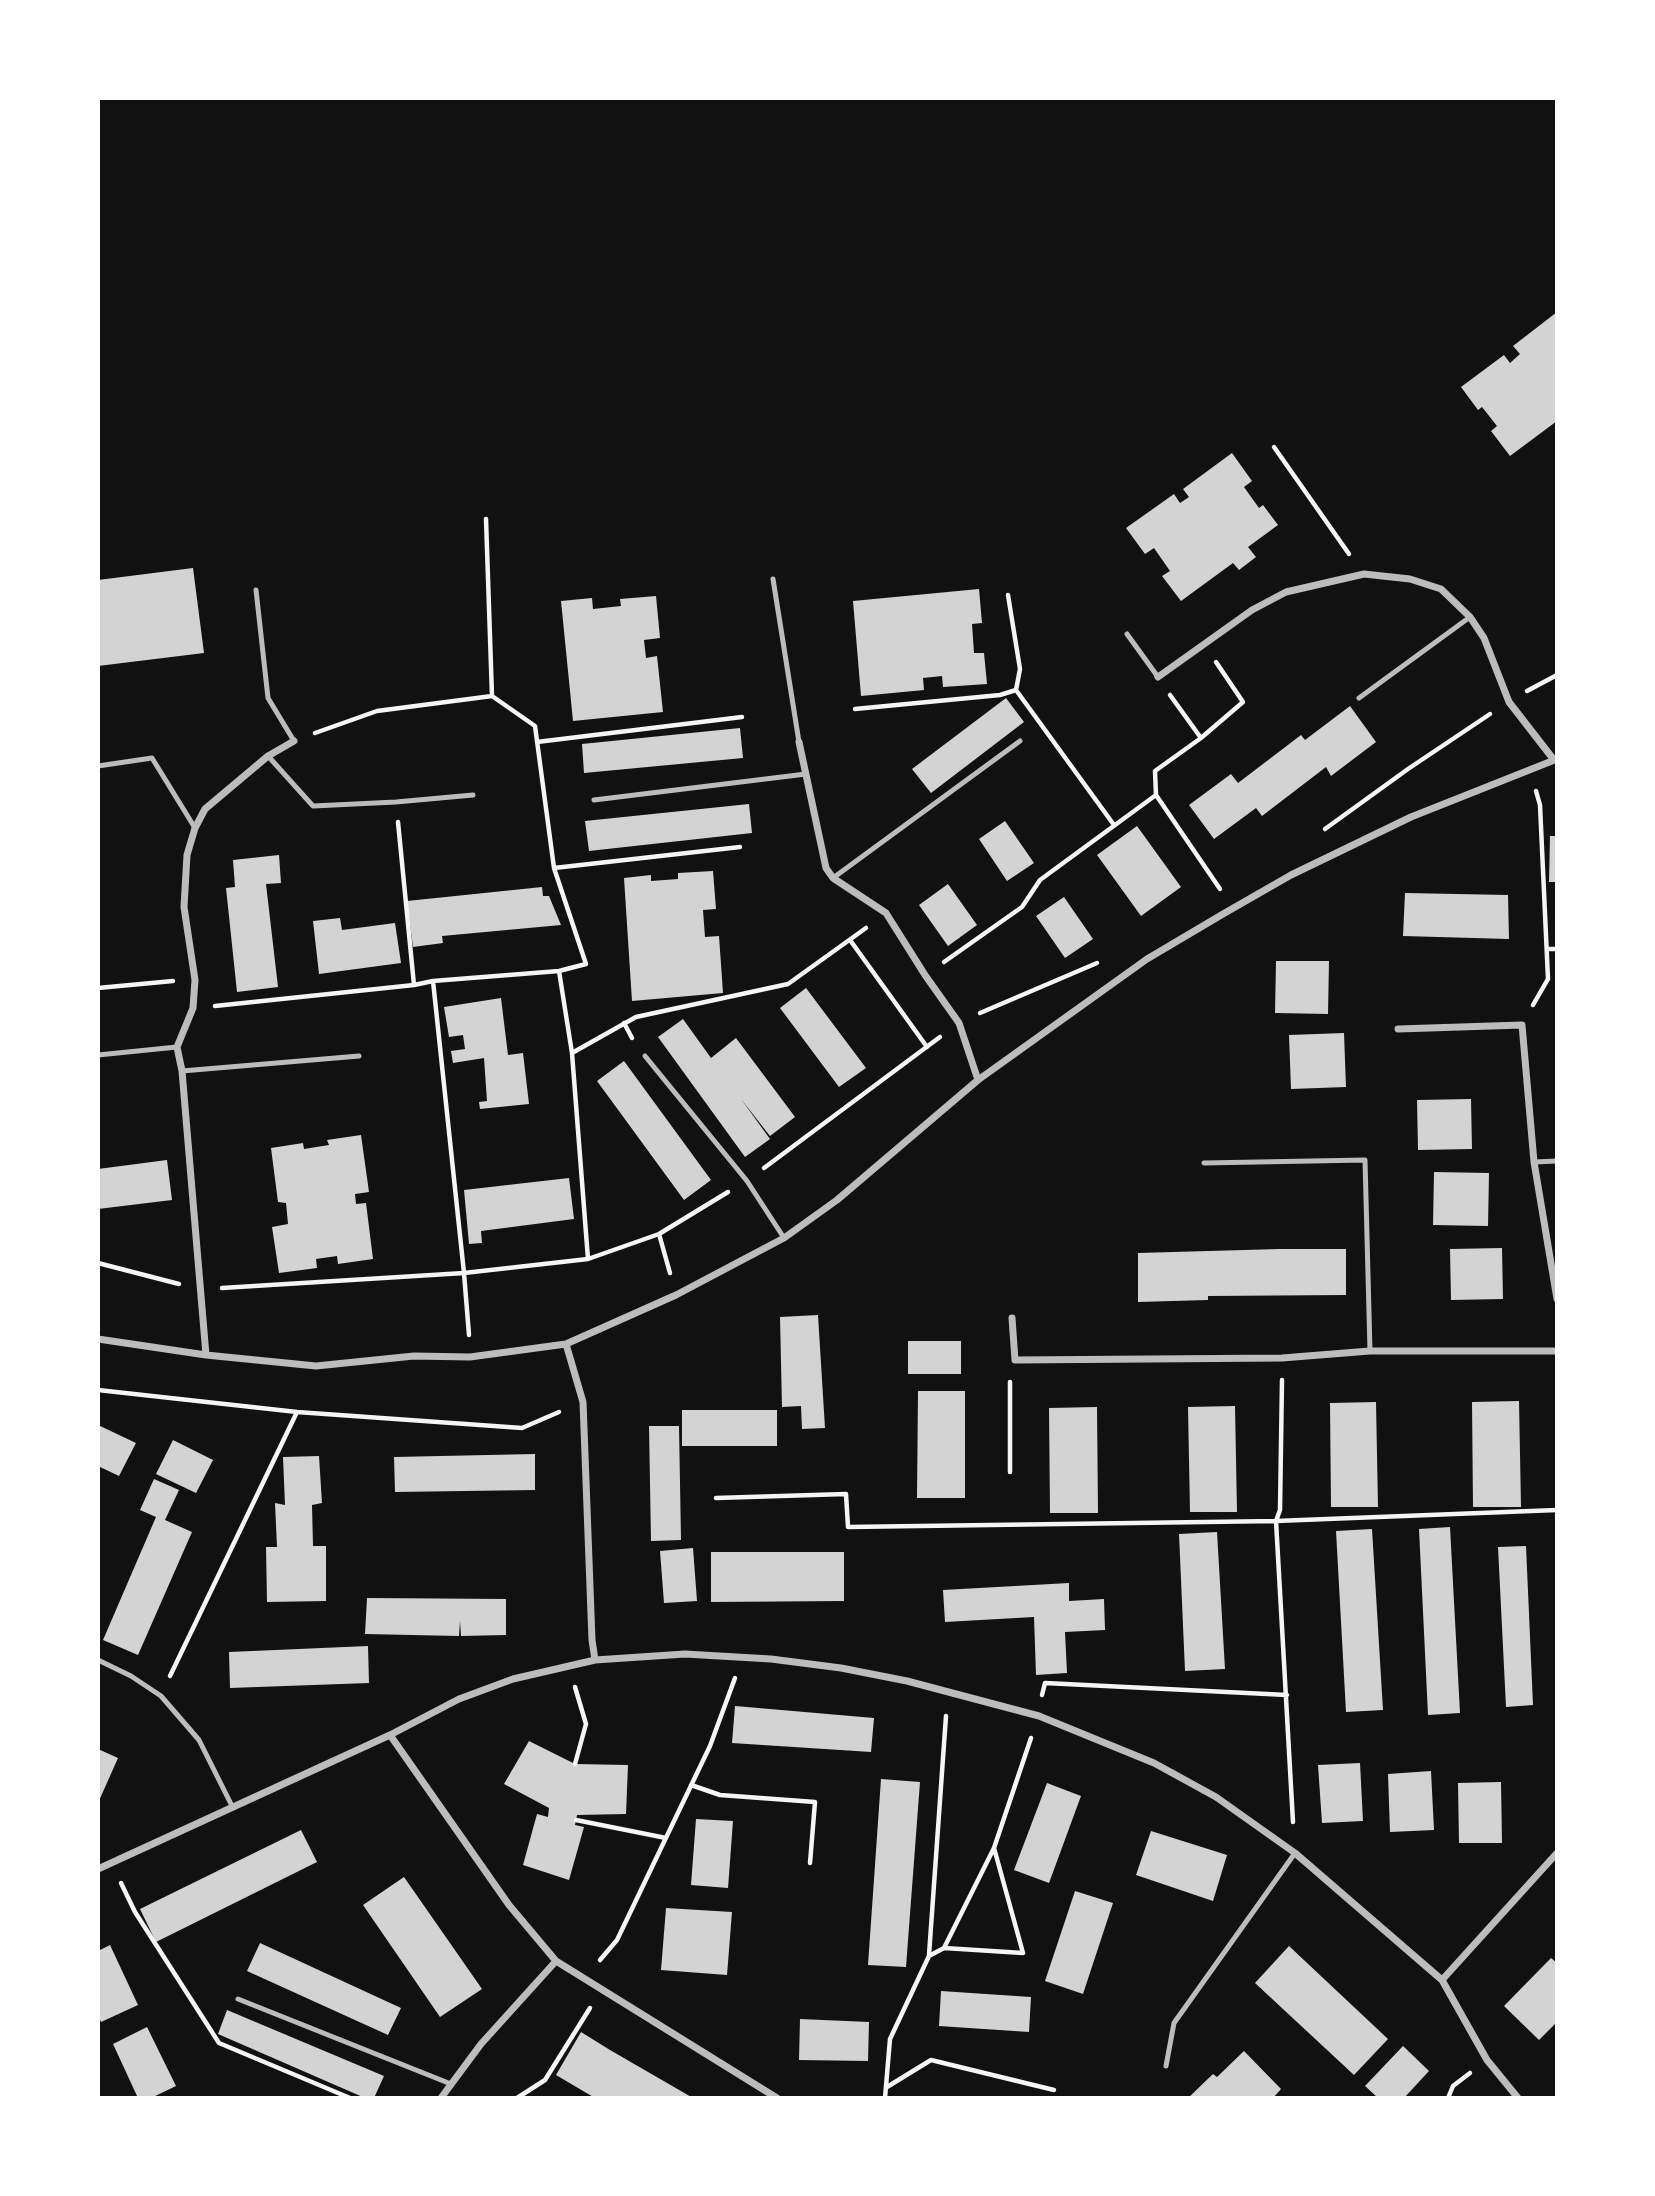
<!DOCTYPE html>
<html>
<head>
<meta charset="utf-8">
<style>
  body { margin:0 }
  #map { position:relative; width:1655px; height:2196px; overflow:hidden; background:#111; font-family:Merriweather,serif }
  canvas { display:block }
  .frame { position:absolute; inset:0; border:100px solid #fff; pointer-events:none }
</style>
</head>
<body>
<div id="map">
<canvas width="1655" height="2196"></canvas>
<div class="frame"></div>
</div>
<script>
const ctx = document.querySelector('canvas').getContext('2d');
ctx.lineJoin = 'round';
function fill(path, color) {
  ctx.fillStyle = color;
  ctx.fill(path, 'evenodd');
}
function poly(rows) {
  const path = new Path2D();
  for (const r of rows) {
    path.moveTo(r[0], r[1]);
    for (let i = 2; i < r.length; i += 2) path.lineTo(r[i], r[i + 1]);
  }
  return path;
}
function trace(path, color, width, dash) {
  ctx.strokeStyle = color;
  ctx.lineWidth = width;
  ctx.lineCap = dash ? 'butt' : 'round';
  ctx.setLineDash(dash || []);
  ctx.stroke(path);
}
const building = poly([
  [1557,312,1557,421,1510,456,1491,431,1497,426,1482,407,1478,410,1461,387,1504,355,1510,363,1520,354,1513,346],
  [1232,453,1252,481,1244,487,1259,508,1263,505,1278,525,1248,547,1256,557,1239,570,1233,563,1181,601,1162,576,1170,571,1154,548,1145,554,1126,528,1174,494,1180,503,1189,497,1183,489],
  [193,568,204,653,98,666,98,580],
  [979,589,982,623,972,624,974,653,984,653,987,684,943,687,942,676,923,678,924,690,861,696,853,601],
  [656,596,660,638,644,640,646,658,657,656,663,712,573,721,561,601,592,598,593,609,621,606,620,599],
  [1006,698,1024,722,931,793,912,769],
  [1350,706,1376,742,1331,776,1326,767,1262,816,1256,808,1214,839,1189,805,1231,774,1238,783,1301,735,1305,740],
  [740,728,743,758,584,773,582,744],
  [749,804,752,833,589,851,585,821],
  [1005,821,1034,863,1007,881,979,839],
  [1137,826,1181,887,1141,916,1097,855],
  [1550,836,1557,836,1557,882,1549,882],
  [279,855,281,883,266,884,278,987,237,992,226,888,235,887,233,860],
  [713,871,716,909,703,910,705,937,719,936,723,993,632,1001,624,878,651,875,651,881,678,879,678,873],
  [948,884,977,925,948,946,919,905],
  [542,887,543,896,549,896,561,925,442,936,443,943,413,947,407,901],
  [1405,893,1508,895,1509,939,1403,936],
  [1064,897,1093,939,1065,958,1036,916],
  [340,918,342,930,395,923,401,963,319,974,313,921],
  [1276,961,1329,961,1328,1014,1275,1013],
  [806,988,866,1068,839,1087,780,1008],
  [501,998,508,1055,523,1053,529,1104,480,1109,479,1102,487,1101,484,1058,453,1063,451,1051,465,1049,463,1035,449,1037,444,1007],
  [683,1019,711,1058,736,1038,795,1117,770,1136,741,1099,770,1139,745,1157,658,1037],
  [1344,1033,1346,1087,1291,1089,1289,1035],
  [624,1061,711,1180,684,1200,597,1081],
  [1471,1099,1472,1149,1418,1150,1417,1100],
  [361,1135,369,1192,355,1194,356,1204,366,1203,373,1259,338,1264,337,1256,316,1259,317,1268,279,1273,272,1227,288,1224,286,1203,278,1202,271,1148,303,1143,304,1149,329,1145,327,1140],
  [167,1160,172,1200,98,1209,98,1169],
  [1434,1172,1489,1173,1488,1226,1433,1225],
  [569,1178,574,1219,481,1231,482,1243,469,1244,464,1190],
  [1502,1248,1503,1299,1451,1300,1450,1249],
  [1279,1249,1346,1249,1346,1295,1208,1296,1208,1300,1138,1302,1138,1253],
  [818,1315,825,1428,802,1429,801,1406,782,1407,780,1317],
  [908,1341,961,1341,961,1374,908,1374],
  [918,1391,965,1391,965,1498,917,1498],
  [1519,1401,1521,1507,1473,1507,1472,1402],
  [1376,1402,1378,1507,1331,1507,1330,1403],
  [1235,1406,1237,1512,1190,1512,1188,1407],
  [1097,1407,1098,1513,1050,1513,1049,1408],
  [682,1410,777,1410,777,1446,682,1446],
  [98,1425,136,1443,119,1476,98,1466],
  [649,1426,679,1426,681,1540,651,1541],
  [173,1440,213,1460,196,1493,156,1474],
  [535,1454,535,1490,395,1492,394,1457],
  [319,1456,322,1503,312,1505,313,1546,326,1546,326,1601,267,1602,266,1547,277,1547,275,1503,285,1505,283,1457],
  [154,1479,179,1490,165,1520,192,1532,138,1655,103,1640,156,1517,140,1510],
  [1450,1527,1460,1713,1428,1715,1419,1529],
  [1372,1529,1383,1710,1346,1712,1336,1531],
  [1217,1532,1225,1669,1185,1671,1179,1534],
  [1526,1546,1533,1705,1506,1707,1498,1547],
  [693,1548,697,1601,664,1603,660,1551],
  [711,1552,844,1552,844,1601,711,1602],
  [1069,1583,1069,1601,1104,1599,1105,1630,1065,1632,1067,1673,1036,1675,1034,1617,945,1622,943,1590],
  [367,1598,506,1599,506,1635,461,1636,460,1621,459,1636,365,1634],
  [368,1646,369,1683,230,1688,229,1652],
  [735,1706,874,1718,871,1752,732,1743],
  [529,1741,575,1764,628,1765,626,1814,577,1815,575,1825,584,1827,569,1880,523,1865,537,1814,548,1817,549,1808,504,1784],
  [98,1749,118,1758,98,1803],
  [1360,1763,1363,1821,1322,1823,1318,1765],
  [1431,1771,1434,1830,1390,1832,1388,1774],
  [881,1779,920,1782,906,1967,868,1965],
  [1501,1782,1502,1843,1459,1843,1458,1783],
  [1047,1783,1081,1796,1049,1883,1014,1870],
  [696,1819,733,1821,728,1888,691,1885],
  [301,1830,317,1862,156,1942,140,1909],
  [1151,1831,1227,1855,1213,1901,1136,1875],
  [404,1877,482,1989,440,2017,363,1905],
  [1075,1891,1113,1903,1083,1994,1045,1981],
  [666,1908,732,1912,727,1975,661,1970],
  [260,1943,401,2008,388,2035,247,1971],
  [110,1945,138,2005,101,2022,98,2015,98,1951],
  [1289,1946,1388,2039,1354,2075,1255,1983],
  [1551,1958,1557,1963,1557,2022,1539,2040,1504,2006],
  [941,1991,1031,1997,1029,2032,939,2026],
  [227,2010,384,2076,374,2098,365,2098,218,2034],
  [800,2019,869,2022,868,2061,799,2060],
  [147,2027,176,2086,151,2098,138,2098,113,2044],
  [581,2032,610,2050,693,2098,595,2098,556,2075],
  [1403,2046,1429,2071,1404,2098,1378,2098,1365,2086],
  [1244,2051,1281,2089,1273,2098,1188,2098,1213,2074,1217,2077]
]);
const path = poly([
  [1274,447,1349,554],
  [1008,595,1020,669,1016,690,1114,825],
  [1216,662,1243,702,1201,738,1155,771,1156,795,1220,889],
  [1527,691,1557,675],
  [1170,695,1201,738],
  [855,709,1000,695,1016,690],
  [315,733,377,711,492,696],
  [537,742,742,717],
  [398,822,414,985],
  [1325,829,1408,769,1490,714],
  [554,868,740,847],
  [850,940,927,1047],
  [1547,949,1557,949],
  [944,962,1022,907,1040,880,1156,795],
  [559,971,572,1053,588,1259],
  [433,981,464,1273,469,1335],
  [98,988,173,981],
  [1533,1005,1548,979,1540,805,1536,791],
  [215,1006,414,985,433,981,559,971,586,964,554,868,535,726,492,696,486,519],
  [980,1013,1097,963],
  [624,1023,632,1038],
  [572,1053,636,1017,788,984,866,928],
  [764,1168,940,1037],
  [659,1234,670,1273],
  [98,1263,179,1284],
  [222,1288,464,1273,588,1259,659,1234,728,1192],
  [1282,1380,1280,1510,1276,1521,1293,1822],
  [1010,1382,1010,1472],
  [98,1390,297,1412,522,1428,559,1412],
  [716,1498,846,1494,848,1527,1276,1521,1557,1510],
  [170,1676,297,1412],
  [1042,1695,1045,1683,1287,1695],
  [575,1764,586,1724,575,1687],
  [691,1785,720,1795,815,1802,810,1863],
  [576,1820,666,1838],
  [121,1883,135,1912,219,2043,350,2098],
  [944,1948,1023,1953,994,1848],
  [929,1955,946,1716],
  [600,1960,617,1940,710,1746,735,1678],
  [887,2087,931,2060,1054,2090],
  [517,2098,545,2080,590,2008],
  [885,2098,890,2039,929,1956,944,1948,994,1848,1031,1738],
  [1448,2098,1453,2086,1470,2073]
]);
const service = poly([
  [773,579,799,742],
  [256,590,268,698,294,741],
  [1127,634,1158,677],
  [1359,698,1470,617],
  [268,756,313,806,396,802,473,795],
  [98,766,152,758,195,828],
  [594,800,806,774],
  [833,878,1020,741],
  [98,1055,177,1047],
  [645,1056,747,1181,784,1238],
  [182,1071,359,1056],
  [1534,1162,1557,1161],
  [1204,1163,1365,1160,1370,1351],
  [98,1660,131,1676,161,1696,199,1740,233,1808],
  [238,1999,451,2084],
  [1166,2066,1174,2023,1295,1853]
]);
const minor = poly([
  [1158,677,1252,610,1286,592,1364,574,1410,579,1441,589,1470,617,1484,638,1509,702,1554,760],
  [799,742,826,868,833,878,886,913,925,975,959,1023,978,1080],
  [1398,1029,1522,1025,1534,1162,1557,1299],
  [1012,1318,1015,1360,1282,1358,1370,1351,1557,1351],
  [98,1339,206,1355,316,1366,414,1356,470,1357,566,1344,676,1295,784,1238,837,1200,978,1080,1147,959,1223,914,1291,875,1411,817,1557,759],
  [566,1344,583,1402,592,1640,595,1660],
  [206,1355,182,1071,177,1047,193,1008,195,980,184,907,187,855,195,828,205,809,268,756,294,741],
  [390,1735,509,1905,556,1961,777,2098],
  [98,1869,390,1735,459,1699,513,1679,595,1660,685,1654,771,1659,841,1668,907,1681,1039,1716,1154,1763,1216,1797,1295,1853,1442,1980,1487,2060,1518,2098],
  [1442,1980,1557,1853],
  [441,2098,481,2044,556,1961]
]);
fill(building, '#d3d3d3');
trace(path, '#f5f5f5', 4.5);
trace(service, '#bcbcbc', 5);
trace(minor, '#bcbcbc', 7);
</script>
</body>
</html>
